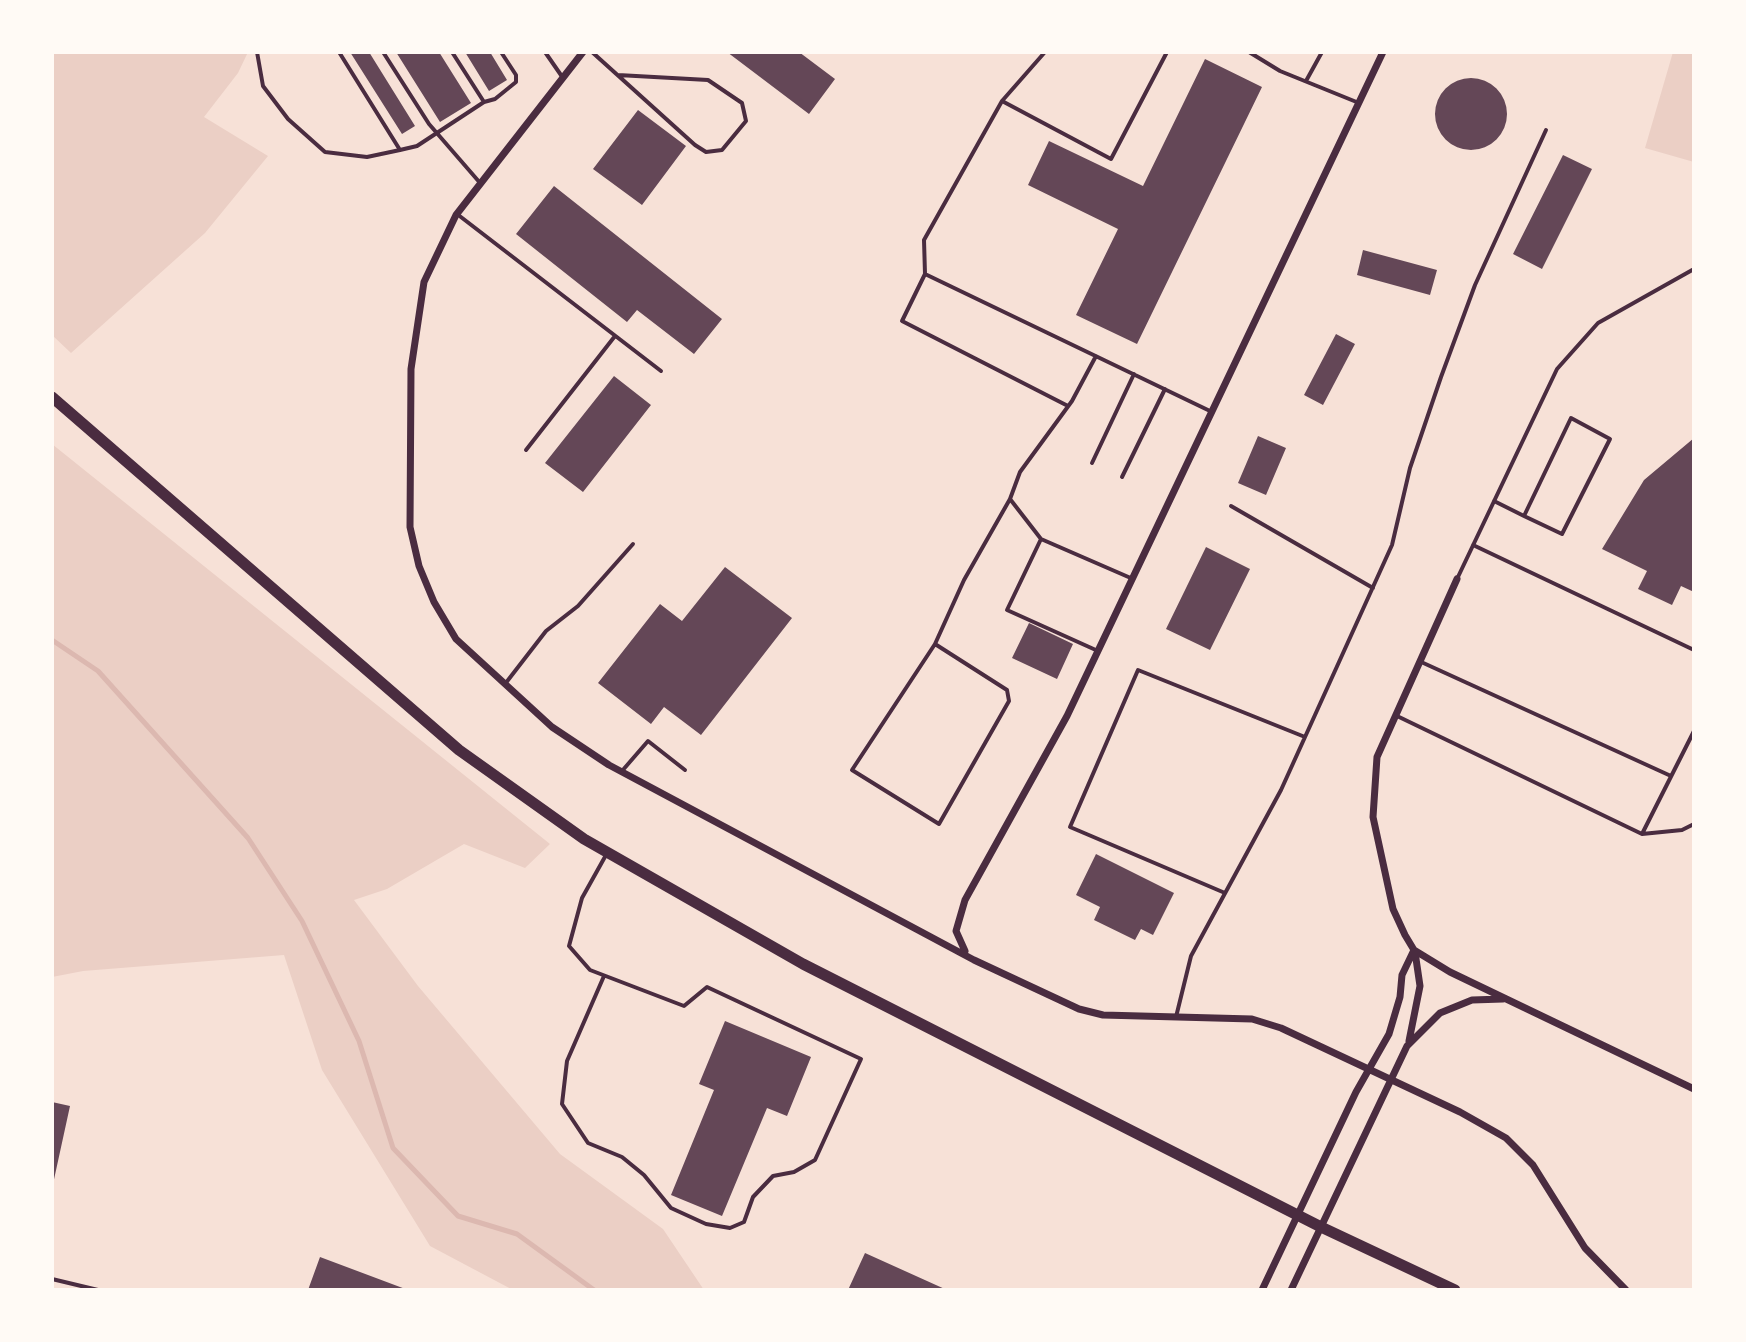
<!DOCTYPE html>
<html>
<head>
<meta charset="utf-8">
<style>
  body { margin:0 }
  #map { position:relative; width:1746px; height:1342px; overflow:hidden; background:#f7e1d7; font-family:"Alegreya Sans",sans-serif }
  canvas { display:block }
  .frame { position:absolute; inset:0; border:54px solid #fffaf5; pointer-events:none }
</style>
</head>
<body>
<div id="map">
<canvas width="1746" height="1342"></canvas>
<div class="frame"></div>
</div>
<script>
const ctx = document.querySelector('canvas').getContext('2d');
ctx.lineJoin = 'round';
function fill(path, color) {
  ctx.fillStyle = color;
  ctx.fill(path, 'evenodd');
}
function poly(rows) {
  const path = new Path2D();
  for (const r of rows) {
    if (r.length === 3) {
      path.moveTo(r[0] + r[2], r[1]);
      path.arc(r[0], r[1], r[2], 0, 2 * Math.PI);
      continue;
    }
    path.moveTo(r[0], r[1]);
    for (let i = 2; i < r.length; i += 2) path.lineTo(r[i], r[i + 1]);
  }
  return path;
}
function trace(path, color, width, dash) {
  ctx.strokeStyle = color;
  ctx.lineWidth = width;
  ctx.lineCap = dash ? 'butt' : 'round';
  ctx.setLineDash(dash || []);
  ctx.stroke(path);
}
const green = poly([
  [52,52,248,52,238,73,204,117,268,156,205,233,71,353,52,335],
  [1673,52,1694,52,1694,162,1645,148],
  [52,444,550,844,525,868,464,844,387,889,354,900,418,986,560,1154,663,1229,704,1290,513,1290,430,1246,322,1070,284,955,83,971,52,977]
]);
const stream = poly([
  [52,640,98,671,248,838,302,921,359,1041,393,1148,458,1216,517,1234,594,1290]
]);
const building = poly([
  [350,52,369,52,415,126,402,134],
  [396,52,439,52,471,103,440,122],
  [465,52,490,52,507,80,489,91],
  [727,52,799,52,835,79,809,114],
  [1205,59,1262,87,1137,344,1076,315,1118,229,1028,185,1049,141,1143,186],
  [1471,114,36],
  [638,110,686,146,642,205,593,169],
  [1563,155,1592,169,1542,269,1513,254],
  [554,186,722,319,694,354,637,310,627,322,516,234],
  [1363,250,1437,270,1430,295,1357,275],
  [1336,334,1355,344,1323,405,1304,395],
  [614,376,651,405,583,492,545,463],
  [1258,436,1286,448,1266,495,1238,483],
  [1694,438,1694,592,1681,586,1672,605,1638,589,1647,571,1602,549,1644,480],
  [1206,547,1250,569,1210,650,1166,629],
  [725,567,792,618,701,735,664,707,651,724,598,683,660,604,682,621],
  [1029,623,1073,644,1057,679,1012,658],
  [1096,854,1174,893,1153,935,1141,929,1135,940,1094,920,1100,907,1076,895],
  [725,1021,811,1057,787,1116,767,1108,722,1216,671,1195,714,1090,699,1084],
  [52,1102,70,1106,53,1184,52,1184],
  [865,1253,947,1290,848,1290],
  [320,1257,408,1290,308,1290]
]);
const service = poly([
  [257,52,263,86,288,119,325,152,367,157,400,150],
  [339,52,400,150,417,146,484,102,452,52],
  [383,52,429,124,481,184],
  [545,52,563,78],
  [592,52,695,145,706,152,722,150,746,121,742,103,708,80,618,75],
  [1045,52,1002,101,924,240,925,274,1210,411],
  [1249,52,1280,71,1359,103],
  [1306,81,1322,52],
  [1002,101,1111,159,1167,52],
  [484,102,495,99,516,82,516,75,501,52],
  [457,214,661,371],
  [925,274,902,321,1068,406],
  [526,450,615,336],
  [1092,463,1134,374],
  [1122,477,1165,389],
  [1494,501,1524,516,1562,534,1610,439,1571,418,1524,516],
  [1231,506,1373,588],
  [1041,539,1010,499,1020,472,1072,401,1096,356],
  [1473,545,1694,650],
  [1457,579,1557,369,1598,323,1694,269],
  [935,644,1007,690,1009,701,939,824,852,770,935,644,964,580,1010,499],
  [1098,651,1007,610,1041,539,1133,579],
  [1419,661,1671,776],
  [505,684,546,631,578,606,633,544],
  [1397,716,1642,834,1682,830,1694,824],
  [622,771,648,741,685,770],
  [1642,834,1694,731],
  [1225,893,1070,827,1138,670,1305,737],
  [604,976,567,1061,562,1104,588,1143,622,1157,644,1175,671,1208,706,1224,730,1228,744,1222,753,1197,773,1176,794,1172,815,1160,861,1059,707,987,684,1006,590,970,569,946,582,898,606,855],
  [1176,1017,1191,956,1281,790,1392,545,1410,468,1441,377,1475,285,1546,130],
  [52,1279,98,1290]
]);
const minor = poly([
  [583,52,456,215,424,282,411,369,410,527,419,566,434,602,456,639,552,727,609,765,974,960,1079,1009,1103,1015,1252,1019,1281,1028,1460,1112,1506,1138,1533,1165,1585,1248,1626,1290],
  [1457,579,1377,757,1373,817,1393,909,1405,935,1414,950,1450,972,1694,1089],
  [965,951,956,931,965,900,1067,716,1383,52],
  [1409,1041,1420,986,1415,952],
  [1262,1290,1356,1092,1389,1034,1400,997,1402,975,1414,950],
  [1291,1290,1407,1046,1440,1013,1472,1000,1503,999]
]);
const secondary = poly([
  [52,397,459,750,584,839,803,964,1321,1227,1455,1290]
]);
fill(green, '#ebcfc5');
trace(stream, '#dcb8b0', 5);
fill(building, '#644757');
trace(service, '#4a2c40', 4);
trace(minor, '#4a2c40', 7);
trace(secondary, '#4a2c40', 11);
</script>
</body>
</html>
